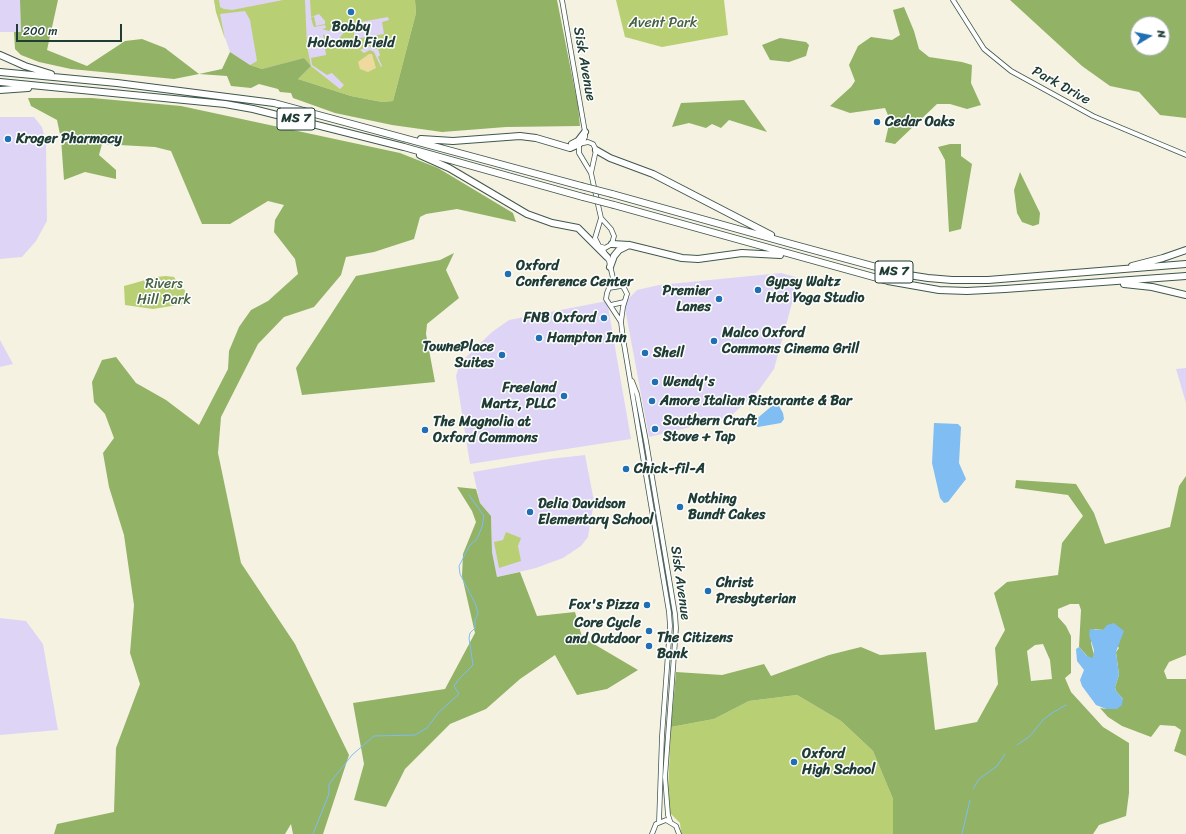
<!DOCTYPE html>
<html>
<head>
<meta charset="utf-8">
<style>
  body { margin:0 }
  #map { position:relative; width:1186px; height:834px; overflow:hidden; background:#f5f2e2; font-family:Sriracha,sans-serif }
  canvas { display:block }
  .north { position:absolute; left:1130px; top:16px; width:40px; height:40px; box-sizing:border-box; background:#fff; border:1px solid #a5b1ae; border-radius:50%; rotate:80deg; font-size:11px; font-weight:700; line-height:16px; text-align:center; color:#1f3d34 }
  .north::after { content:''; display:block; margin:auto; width:14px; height:18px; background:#1f6fb2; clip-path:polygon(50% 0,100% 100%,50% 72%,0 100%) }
  .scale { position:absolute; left:16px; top:24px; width:106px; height:18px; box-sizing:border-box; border:2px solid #1f3d34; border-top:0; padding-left:5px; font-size:12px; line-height:14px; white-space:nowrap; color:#1f3d34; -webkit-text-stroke:3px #fff; paint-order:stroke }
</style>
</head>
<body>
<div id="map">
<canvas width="1186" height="834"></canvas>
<div class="north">N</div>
<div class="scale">200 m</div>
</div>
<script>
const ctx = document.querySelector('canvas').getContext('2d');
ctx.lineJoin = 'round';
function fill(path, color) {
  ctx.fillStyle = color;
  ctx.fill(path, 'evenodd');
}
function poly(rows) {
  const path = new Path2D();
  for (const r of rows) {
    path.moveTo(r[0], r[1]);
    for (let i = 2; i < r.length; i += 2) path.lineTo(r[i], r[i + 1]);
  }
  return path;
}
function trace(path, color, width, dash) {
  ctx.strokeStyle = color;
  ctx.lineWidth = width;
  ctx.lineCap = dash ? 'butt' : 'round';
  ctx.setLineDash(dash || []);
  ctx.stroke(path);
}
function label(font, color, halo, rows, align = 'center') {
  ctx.font = font + ' Sriracha,sans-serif';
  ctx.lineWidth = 3;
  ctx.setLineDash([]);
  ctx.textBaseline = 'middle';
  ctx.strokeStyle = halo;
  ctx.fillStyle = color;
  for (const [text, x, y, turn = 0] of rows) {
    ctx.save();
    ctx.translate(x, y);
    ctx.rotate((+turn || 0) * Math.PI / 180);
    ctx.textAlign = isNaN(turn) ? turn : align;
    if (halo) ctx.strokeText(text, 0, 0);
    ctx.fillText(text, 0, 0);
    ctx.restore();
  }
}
const built = poly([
  [0,0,20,0,21,32,0,32],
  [214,0,415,0,382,102,250,65,230,52,216,12],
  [0,117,34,117,42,127,46,143,47,221,36,241,22,257,0,259],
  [781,273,799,278,774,369,759,390,733,414,716,421,649,437,624,303,637,290,659,285],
  [607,301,631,439,470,464,456,376,460,363,492,332,509,320],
  [0,340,13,364,0,367],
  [1186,368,1186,403,1176,369],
  [585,455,594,501,588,537,581,546,563,558,536,568,497,577,492,552,491,516,480,503,473,472,549,459],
  [0,618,26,621,43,644,58,730,0,735]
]);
const green = poly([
  [214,0,219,0,220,7,224,9,232,10,283,0,305,0,307,46,311,66,304,58,262,69,250,65,257,61,250,20,245,11,220,14,225,39,216,12],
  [310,0,415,0,416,13,393,101,382,102,351,96,298,79,311,66,340,89,344,85,332,73,327,75,312,65,311,58,326,55,323,34,337,45,345,47,336,43,347,28,353,27,355,39,384,34,382,22,389,20,388,17,333,27,329,31,322,29,326,28,325,25,314,27,313,25,311,18,314,16,316,26,325,24,325,21,319,14,311,17],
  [373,42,377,43,375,49,378,49,380,55,378,57,382,66,381,67,374,52,370,50,364,53,360,50,369,46,371,47],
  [616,0,724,0,728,35,662,47,625,37],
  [166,276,174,277,181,288,185,290,184,304,153,309,125,305,124,286,156,277],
  [506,532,521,538,518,546,521,561,499,568,494,542,503,540],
  [797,695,841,721,873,751,893,799,893,834,681,834,680,823,670,813,668,790,671,727,714,719,749,701]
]);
const forest = poly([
  [20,0,58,0,47,50,87,66,125,41,142,39,165,48,199,74,222,69,230,52,250,65,262,69,304,58,311,66,298,79,351,96,382,102,393,101,416,13,415,0,557,0,578,106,580,126,506,127,442,132,392,125,335,113,293,98,291,93,280,92,278,89,259,84,251,88,231,86,227,76,199,74,174,79,71,69,39,62,21,55,15,49,14,32,21,32],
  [1010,0,1186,0,1186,118,1160,115,1139,92,1110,86,1082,66],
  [1138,24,1162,24,1162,48,1138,48],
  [904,7,914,31,919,49,929,57,962,62,972,65,971,83,981,105,967,109,950,104,937,104,895,144,885,142,890,120,885,108,850,113,830,106,851,87,855,81,849,65,858,46,871,37,892,40,900,35,893,10],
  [780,38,806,42,809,45,806,56,789,62,770,60,762,45],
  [28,98,92,98,181,106,400,153,438,168,513,213,516,222,457,209,426,214,420,217,414,239,374,252,346,257,341,275,314,307,284,317,258,344,221,417,218,453,241,563,295,644,349,755,323,834,293,834,291,824,285,834,54,834,57,824,114,812,116,748,140,684,130,653,134,605,124,535,109,487,103,453,114,438,105,414,94,402,92,382,102,360,116,357,136,383,166,400,199,425,228,369,229,351,239,327,251,310,268,301,298,274,295,259,274,232,275,220,284,205,268,201,230,224,202,224,171,151,155,147,102,144,99,155,116,170,116,179,85,172,64,180,61,139,57,120,31,106],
  [744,100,767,132,729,120,721,128,712,124,706,128,689,123,672,127,681,103],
  [950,144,961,144,961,156,972,164,961,229,949,232,945,160,938,147],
  [1020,172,1040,213,1039,224,1033,226,1022,222,1017,213,1014,190],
  [454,253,446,270,459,298,427,324,426,334,435,382,302,395,296,368,356,276,440,260],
  [1186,476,1186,655,1169,662,1164,671,1167,679,1186,679,1186,756,1174,751,1181,730,1175,726,1160,725,1151,737,1122,726,1108,717,1100,708,1106,709,1123,699,1116,691,1115,687,1119,675,1116,652,1119,648,1106,628,1103,630,1094,629,1091,643,1094,655,1093,658,1090,659,1079,647,1081,610,1079,604,1070,604,1058,609,1058,617,1066,626,1071,636,1071,673,1065,678,1071,692,1103,727,1129,743,1129,793,1126,816,1099,825,1093,834,893,834,893,799,873,751,841,721,797,695,749,701,714,719,671,727,676,672,722,675,764,664,771,676,829,655,861,647,880,655,926,652,935,730,977,722,998,684,995,648,1005,630,994,593,1007,582,1058,575,1062,543,1083,516,1068,495,1015,488,1016,480,1076,484,1094,513,1105,544,1170,527,1179,486],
  [1043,644,1050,660,1052,679,1031,681,1027,651,1035,645],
  [457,487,476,489,480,503,491,516,492,552,497,577,520,572,537,616,575,612,582,637,638,670,607,689,577,695,555,655,520,679,486,709,450,724,405,769,386,807,354,800,364,764,353,703,445,689,475,633,462,576,463,554,476,522,472,511]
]);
const sand = poly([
  [369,54,372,54,376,68,368,72,360,69,358,62]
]);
const water = poly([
  [773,405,779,406,783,413,784,419,781,423,758,427,753,424,754,421],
  [934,423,958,424,961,427,959,463,966,479,948,502,944,503,940,498,932,463],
  [1114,623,1124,631,1116,652,1119,675,1115,687,1116,691,1123,699,1122,705,1117,709,1106,709,1096,705,1082,686,1080,680,1084,670,1077,661,1076,649,1079,647,1087,656,1093,658,1094,650,1089,635,1090,629,1103,630,1107,625]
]);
const stream = poly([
  [1017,745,1029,737,1043,720,1052,713,1066,705],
  [973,789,979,779,997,766,1005,754],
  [313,834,329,794,329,784,352,755,374,736,415,735,427,728,439,712,459,694,454,686,459,679,473,665,469,638,470,633,475,628,475,620,478,614,476,605,460,574,459,566,470,545,477,539,482,527,484,516,469,495],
  [962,834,970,800]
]);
const tertiary = poly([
  [562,0,585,132,585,137,582,143],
  [953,0,984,49,1011,71,1093,116,1186,155],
  [588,142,593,144,596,150,591,173,579,153,579,144,588,142],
  [591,173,601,218],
  [601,218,611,229,614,236,612,244,605,248,599,246,595,238,601,218],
  [602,248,609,261,613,278,624,288,627,294,623,307,621,322,623,338,669,612,670,626,662,736,659,822],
  [613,278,607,293,606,299,621,322],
  [609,288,621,286],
  [611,305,624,302],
  [632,381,637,394,646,441,675,614,676,628,665,777,668,815,670,821],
  [652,834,656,824,666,820,676,826,679,834]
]);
const motorway = poly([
  [0,55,25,66,51,74],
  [0,72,117,83,274,103,581,186],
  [0,82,225,104,253,109,404,147,583,197],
  [0,90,28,88],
  [421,139,453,141,520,136,536,138,570,148,579,144],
  [572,144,578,141,585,132],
  [596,150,610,158,653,174,771,235],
  [420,155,449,168,527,214,552,223,578,228,607,257],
  [612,194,795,245,902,274,928,278,952,280,988,280,1186,264],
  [614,205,888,281,939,290,967,291,1005,289,1186,276],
  [612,244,629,245,682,258,698,259,742,253,780,255],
  [1132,266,1163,258,1186,250],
  [610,267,614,256,619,250,629,245],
  [1124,284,1152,287,1186,295]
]);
const motorwayBridge = poly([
  [581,186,612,194],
  [583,197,614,205]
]);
const markers = [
  [351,12,4,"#1f6fb2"],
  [877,122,4,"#1f6fb2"],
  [8,139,4,"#1f6fb2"],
  [508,274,4,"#1f6fb2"],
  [758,290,4,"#1f6fb2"],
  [719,299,4,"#1f6fb2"],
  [604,318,4,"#1f6fb2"],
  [539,338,4,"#1f6fb2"],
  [714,341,4,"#1f6fb2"],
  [645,353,4,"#1f6fb2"],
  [502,355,4,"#1f6fb2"],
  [655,382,4,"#1f6fb2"],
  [564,396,4,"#1f6fb2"],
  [652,401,4,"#1f6fb2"],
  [655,429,4,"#1f6fb2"],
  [425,430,4,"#1f6fb2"],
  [626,469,4,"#1f6fb2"],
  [680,507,4,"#1f6fb2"],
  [530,512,4,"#1f6fb2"],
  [708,591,4,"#1f6fb2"],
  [647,605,4,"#1f6fb2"],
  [649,631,4,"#1f6fb2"],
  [649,646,4,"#1f6fb2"],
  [794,762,4,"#1f6fb2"]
];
const shields = [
  [296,119,38],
  [894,272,38]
];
const shieldNames = [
  ["MS 7",296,119],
  ["MS 7",894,272]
];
const parkNames = [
  ["Avent Park",663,23],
  ["Rivers",164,284],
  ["Hill Park",164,300]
];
const poiNames = [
  ["Bobby",351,27,"center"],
  ["Holcomb Field",351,43,"center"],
  ["Cedar Oaks",885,122],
  ["Kroger Pharmacy",16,139],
  ["Oxford",516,266],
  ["Conference Center",516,282],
  ["Gypsy Waltz",766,282],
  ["Hot Yoga Studio",766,298],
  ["Premier",711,291,"right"],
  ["Lanes",711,307,"right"],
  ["FNB Oxford",596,318,"right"],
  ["Malco Oxford",722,333],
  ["Commons Cinema Grill",722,349],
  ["Hampton Inn",547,338],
  ["TownePlace",494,347,"right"],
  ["Suites",494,363,"right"],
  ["Shell",653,353],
  ["Wendy's",663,382],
  ["Freeland",556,388,"right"],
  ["Martz, PLLC",556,404,"right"],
  ["Amore Italian Ristorante & Bar",660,401],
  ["Southern Craft",663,421],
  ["Stove + Tap",663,437],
  ["The Magnolia at",433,422],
  ["Oxford Commons",433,438],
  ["Chick-fil-A",634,469],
  ["Nothing",688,499],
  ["Bundt Cakes",688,515],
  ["Delia Davidson",538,504],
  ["Elementary School",538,520],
  ["Christ",716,583],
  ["Presbyterian",716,599],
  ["Fox's Pizza",639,605,"right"],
  ["Core Cycle",641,623,"right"],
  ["and Outdoor",641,639,"right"],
  ["The Citizens",657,638],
  ["Bank",657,654],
  ["Oxford",802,754],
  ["High School",802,770]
];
const streetNames = [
  ["Sisk Avenue",584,64,80],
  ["Park Drive",1061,86,29],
  ["Sisk Avenue",680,583,82]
];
fill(built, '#ded5f6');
fill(green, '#b9cf73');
fill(forest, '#92b265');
fill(sand, '#eeda9e');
fill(water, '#7fbdf2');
trace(stream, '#7fbdf2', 1);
trace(tertiary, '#3f584e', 5.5);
trace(motorway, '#3f584e', 8);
trace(tertiary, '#fff', 4);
trace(motorway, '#fff', 6);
trace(motorwayBridge, '#3f584e', 8, []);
trace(motorwayBridge, '#fff', 6);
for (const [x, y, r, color] of markers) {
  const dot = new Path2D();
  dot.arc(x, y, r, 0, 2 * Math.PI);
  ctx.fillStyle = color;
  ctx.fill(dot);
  trace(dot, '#fff', 1.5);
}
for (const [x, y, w] of shields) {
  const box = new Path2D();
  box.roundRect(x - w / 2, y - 11, w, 22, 3);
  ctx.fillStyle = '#fff';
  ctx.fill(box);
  trace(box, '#1f3d34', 1);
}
label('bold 13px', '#1f3d34', null, shieldNames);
label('14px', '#466244', '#fff', parkNames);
label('bold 14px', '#1f3d34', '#fff', poiNames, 'left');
label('14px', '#1f3d34', '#fff', streetNames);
</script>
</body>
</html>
